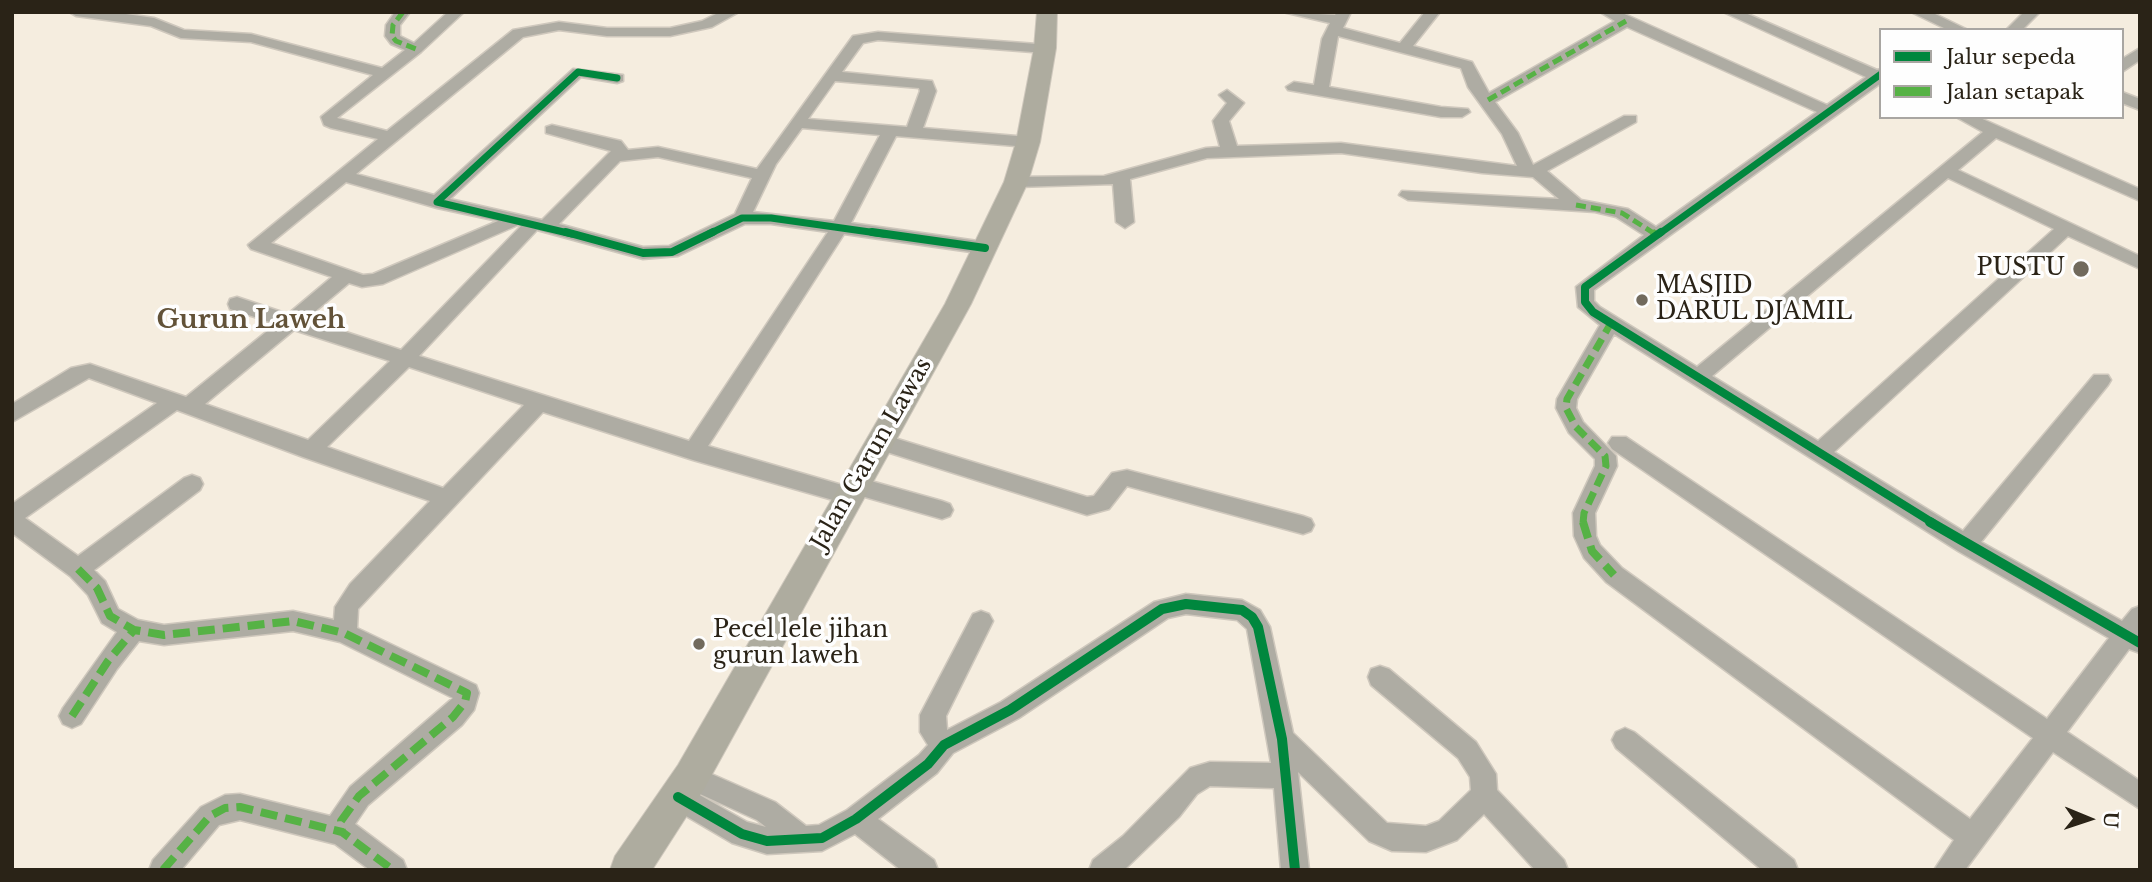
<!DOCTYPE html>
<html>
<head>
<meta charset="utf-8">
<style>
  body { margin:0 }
  #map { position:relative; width:2152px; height:882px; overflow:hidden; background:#f5eddf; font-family:"Libre Baskerville",serif }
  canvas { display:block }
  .frame { position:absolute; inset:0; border:14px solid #2a2317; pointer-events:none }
  .legend { position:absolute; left:1879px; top:28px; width:245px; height:91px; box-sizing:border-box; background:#fefefe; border:2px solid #a9a6a2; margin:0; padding:9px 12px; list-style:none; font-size:21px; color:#2a2317 }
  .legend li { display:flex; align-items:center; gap:14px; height:35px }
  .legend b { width:35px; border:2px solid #a9a6a2 }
  .north { position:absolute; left:2054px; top:784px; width:70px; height:70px; -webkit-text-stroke:5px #fefefe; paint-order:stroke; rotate:92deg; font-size:19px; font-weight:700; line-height:28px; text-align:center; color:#2a2317 }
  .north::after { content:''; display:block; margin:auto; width:24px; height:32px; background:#2a2317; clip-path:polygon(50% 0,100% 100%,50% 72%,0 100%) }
</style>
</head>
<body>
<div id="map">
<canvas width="2152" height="882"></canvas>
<div class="frame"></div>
<ul class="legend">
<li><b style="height:9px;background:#00873e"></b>Jalur sepeda</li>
<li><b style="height:9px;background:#56b245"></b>Jalan setapak</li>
</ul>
<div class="north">U</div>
</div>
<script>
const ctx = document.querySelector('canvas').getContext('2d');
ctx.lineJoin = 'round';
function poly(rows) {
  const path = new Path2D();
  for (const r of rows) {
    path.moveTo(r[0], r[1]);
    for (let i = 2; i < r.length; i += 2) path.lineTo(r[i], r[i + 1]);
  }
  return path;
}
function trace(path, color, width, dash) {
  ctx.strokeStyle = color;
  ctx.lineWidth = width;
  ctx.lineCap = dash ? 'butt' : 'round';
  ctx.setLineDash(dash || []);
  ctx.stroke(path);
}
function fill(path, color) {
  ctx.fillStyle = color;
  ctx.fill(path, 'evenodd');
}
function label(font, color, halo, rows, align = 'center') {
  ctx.font = font + ' "Libre Baskerville",serif';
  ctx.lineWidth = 7;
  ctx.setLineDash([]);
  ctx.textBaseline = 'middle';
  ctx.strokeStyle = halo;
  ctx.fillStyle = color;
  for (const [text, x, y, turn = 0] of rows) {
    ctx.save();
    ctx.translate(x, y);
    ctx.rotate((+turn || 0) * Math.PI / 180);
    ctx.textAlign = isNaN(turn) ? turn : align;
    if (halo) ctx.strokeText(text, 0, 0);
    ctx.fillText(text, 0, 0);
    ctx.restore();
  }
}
const street = poly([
  [69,12,112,12,154,18,184,30,251,34,382,68,405,50,391,44,385,36,386,25,395,12,410,12,400,25,400,36,414,43,448,12,464,12,421,52,337,118,387,131,513,30,559,22,607,28,670,28,702,21,720,12,739,12,712,27,670,36,607,36,559,30,523,37,356,174,434,195,573,69,623,75,623,81,617,83,581,77,450,199,542,220,611,151,546,133,546,127,552,125,621,141,628,150,658,147,757,169,853,36,878,32,1050,45,1050,51,1045,53,878,40,863,43,842,72,932,81,936,91,923,128,1028,137,1036,142,1028,147,896,136,851,223,985,242,994,248,985,254,844,234,708,446,842,485,845,479,853,476,942,501,950,504,953,510,950,516,942,519,858,495,855,501,847,504,693,460,543,412,358,609,357,628,476,685,479,693,474,710,462,725,368,805,355,824,403,860,407,870,370,870,335,844,240,820,219,825,181,870,149,870,153,860,201,807,225,795,240,794,330,816,350,787,453,698,340,642,293,631,164,645,139,641,117,669,81,724,72,728,63,724,59,716,63,708,117,632,102,623,88,595,70,576,12,533,12,504,157,403,89,378,12,422,12,404,71,368,90,364,186,397,276,324,230,309,228,304,230,299,237,297,288,314,332,277,251,249,248,245,378,139,331,128,324,125,321,117,373,75,251,42,181,38,151,26,76,16,69,12],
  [835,81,919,88,920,91,907,127,808,119,835,81],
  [802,128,880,135,834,221,753,212,776,164,802,128],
  [658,157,752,178,735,214,669,246,643,247,559,224,620,161,658,157],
  [346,182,437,208,498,221,373,274,363,275,271,243,346,182],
  [745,224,771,224,828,232,689,441,419,356,537,230,643,259,678,256,745,224],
  [518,225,521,226,401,350,306,319,349,283,362,287,383,284,518,225],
  [294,330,390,361,308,440,205,404,294,330],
  [409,367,524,405,443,488,327,447,409,367],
  [177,410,303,457,430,501,350,584,335,607,334,620,293,611,164,625,138,620,118,609,105,581,94,570,200,490,203,484,200,478,192,475,184,478,78,556,25,518,177,410],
  [1283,12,1335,15,1337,12,1351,12,1343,28,1400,43,1425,12,1440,12,1413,46,1472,62,1489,93,1615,21,1600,12,1620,12,1827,105,1866,77,1723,12,1743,12,1877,70,1881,69,1881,83,1594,290,1594,301,1600,307,1697,367,1983,132,1956,117,1978,117,2140,189,2140,201,1996,138,1958,170,2140,256,2140,269,2068,236,1834,452,1963,531,2094,375,2108,375,2111,380,2108,385,1981,542,2122,621,2132,609,2140,606,2140,653,2129,649,2067,732,2140,781,2140,809,2053,752,1965,870,1934,870,1954,840,1606,582,1584,558,1574,536,1573,513,1595,466,1595,459,1569,433,1556,408,1557,399,1600,325,1578,307,1576,287,1644,235,1616,217,1595,212,1408,200,1399,195,1402,191,1559,199,1533,177,1482,173,1341,153,1207,158,1130,179,1134,222,1125,228,1116,222,1113,184,1016,187,1007,182,1016,177,1104,176,1206,148,1220,147,1213,121,1227,103,1219,95,1227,90,1244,103,1229,121,1237,146,1341,143,1517,166,1502,134,1468,87,1461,68,1338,36,1329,87,1441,107,1468,109,1470,112,1462,117,1441,117,1288,90,1286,87,1294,82,1314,85,1322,39,1330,23,1283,12],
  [1627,27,1817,112,1656,227,1628,209,1581,200,1547,171,1636,122,1636,116,1624,116,1533,165,1518,133,1495,102,1627,27],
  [1948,178,2054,229,1818,441,1712,376,1948,178],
  [1614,334,1958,551,2109,638,2047,719,1626,437,1612,437,1608,443,1612,449,2033,738,1970,819,1622,568,1600,545,1596,536,1595,513,1617,466,1616,456,1583,422,1576,408,1577,399,1614,334],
  [1911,12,1931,12,1968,30,1948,30,1911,12],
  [2024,12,2040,12,2022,30,2006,30,2024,12],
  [2140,48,2140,60,2122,72,2122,59,2140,48],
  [2122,92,2140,99,2140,110,2122,103,2122,92],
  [878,433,1087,497,1094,496,1112,473,1127,470,1303,516,1311,519,1314,525,1311,531,1303,534,1127,486,1109,509,1087,515,871,447,868,441,871,435,878,433],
  [1186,594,1242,600,1260,610,1270,627,1293,733,1387,823,1426,826,1439,821,1471,790,1470,777,1458,758,1371,685,1368,677,1371,669,1380,666,1389,669,1476,742,1496,774,1497,790,1564,860,1568,870,1535,870,1484,814,1457,840,1426,852,1392,851,1369,841,1298,772,1309,870,1281,870,1274,788,1210,786,1197,794,1179,817,1124,870,1089,870,1093,860,1123,836,1190,768,1210,762,1271,763,1247,629,1237,620,1186,614,1168,618,1019,718,953,753,937,773,878,819,934,860,938,870,901,870,855,834,822,851,767,854,732,843,669,806,665,797,669,788,678,784,684,787,678,777,682,768,691,765,775,802,806,826,819,825,847,810,919,755,928,745,920,732,920,715,973,614,981,611,989,614,993,621,946,716,947,730,1001,702,1154,602,1186,594],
  [689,789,757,820,766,827,747,822,689,789],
  [1625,728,1634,732,1794,860,1798,870,1762,870,1616,748,1612,740,1616,732,1625,728]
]);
const secondary = poly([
  [1037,12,1057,12,1056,48,1040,142,1028,182,971,304,704,789,652,870,610,870,615,856,678,765,945,304,1004,182,1016,142,1034,48,1037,12]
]);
const quietFar2 = poly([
  [403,12,393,25,392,36,396,41,416,49],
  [1488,100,1626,21],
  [1576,205,1622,213,1655,234]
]);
const quietFar1 = poly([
  [1652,232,1655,234],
  [1583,523,1584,513,1606,466,1605,456,1576,427,1566,408,1567,399,1611,323]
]);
const quiet = poly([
  [1583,522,1592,551,1614,575],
  [78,569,97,588,110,616,134,630,164,635,293,621,344,633,467,693,465,702,453,717,359,796,341,821,342,832],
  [72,716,108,661,134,630],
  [163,870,210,816,225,808,240,807,342,832,393,870]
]);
const cyclewayFar2 = poly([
  [572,234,437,202,578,72,617,78],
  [709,234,742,218,771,218,884,234],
  [1659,234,1881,74]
]);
const cyclewayFar1 = poly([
  [566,232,643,253,672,252,713,232],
  [872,232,985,248],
  [1661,232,1585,287,1585,302,1593,312,1933,523]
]);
const cycleway = poly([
  [1930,522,2140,643],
  [678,797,742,834,767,841,822,838,856,819,928,764,944,745,1010,710,1162,609,1186,604,1242,610,1252,617,1258,627,1282,739,1295,870]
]);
const markers = [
  [2081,269,9,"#716a5d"],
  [1642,300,7,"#716a5d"],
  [699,644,7,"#716a5d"]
];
const poiNames = [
  ["PUSTU",2065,269,"right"],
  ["MASJID",1656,287],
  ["DARUL DJAMIL",1656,313],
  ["Pecel lele jihan",713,631],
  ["gurun laweh",713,657]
];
const streetNames = [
  ["Jalan Garun Lawas",872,454,-60]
];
const quarterNames = [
  ["Gurun Laweh",251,321]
];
trace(street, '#cfc8bd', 3);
trace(secondary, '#cfc8bd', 2);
fill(street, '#aeaca3');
fill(secondary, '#aeac9f');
trace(quietFar2, '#56b245', 5, [10, 5]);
trace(quietFar1, '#56b245', 7, [13, 7]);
trace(quiet, '#56b245', 8, [17, 8]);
trace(cyclewayFar2, '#00873e', 7);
trace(cyclewayFar1, '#00873e', 8);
trace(cycleway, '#00873e', 10);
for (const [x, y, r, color] of markers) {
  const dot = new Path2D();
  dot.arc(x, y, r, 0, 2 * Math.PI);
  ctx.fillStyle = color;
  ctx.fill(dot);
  trace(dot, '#fefefe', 2.5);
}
label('23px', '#2a2317', '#fefefe', poiNames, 'left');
label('23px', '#2a2317', '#fefefe', streetNames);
label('bold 26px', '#625238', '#fefefe', quarterNames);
</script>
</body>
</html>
